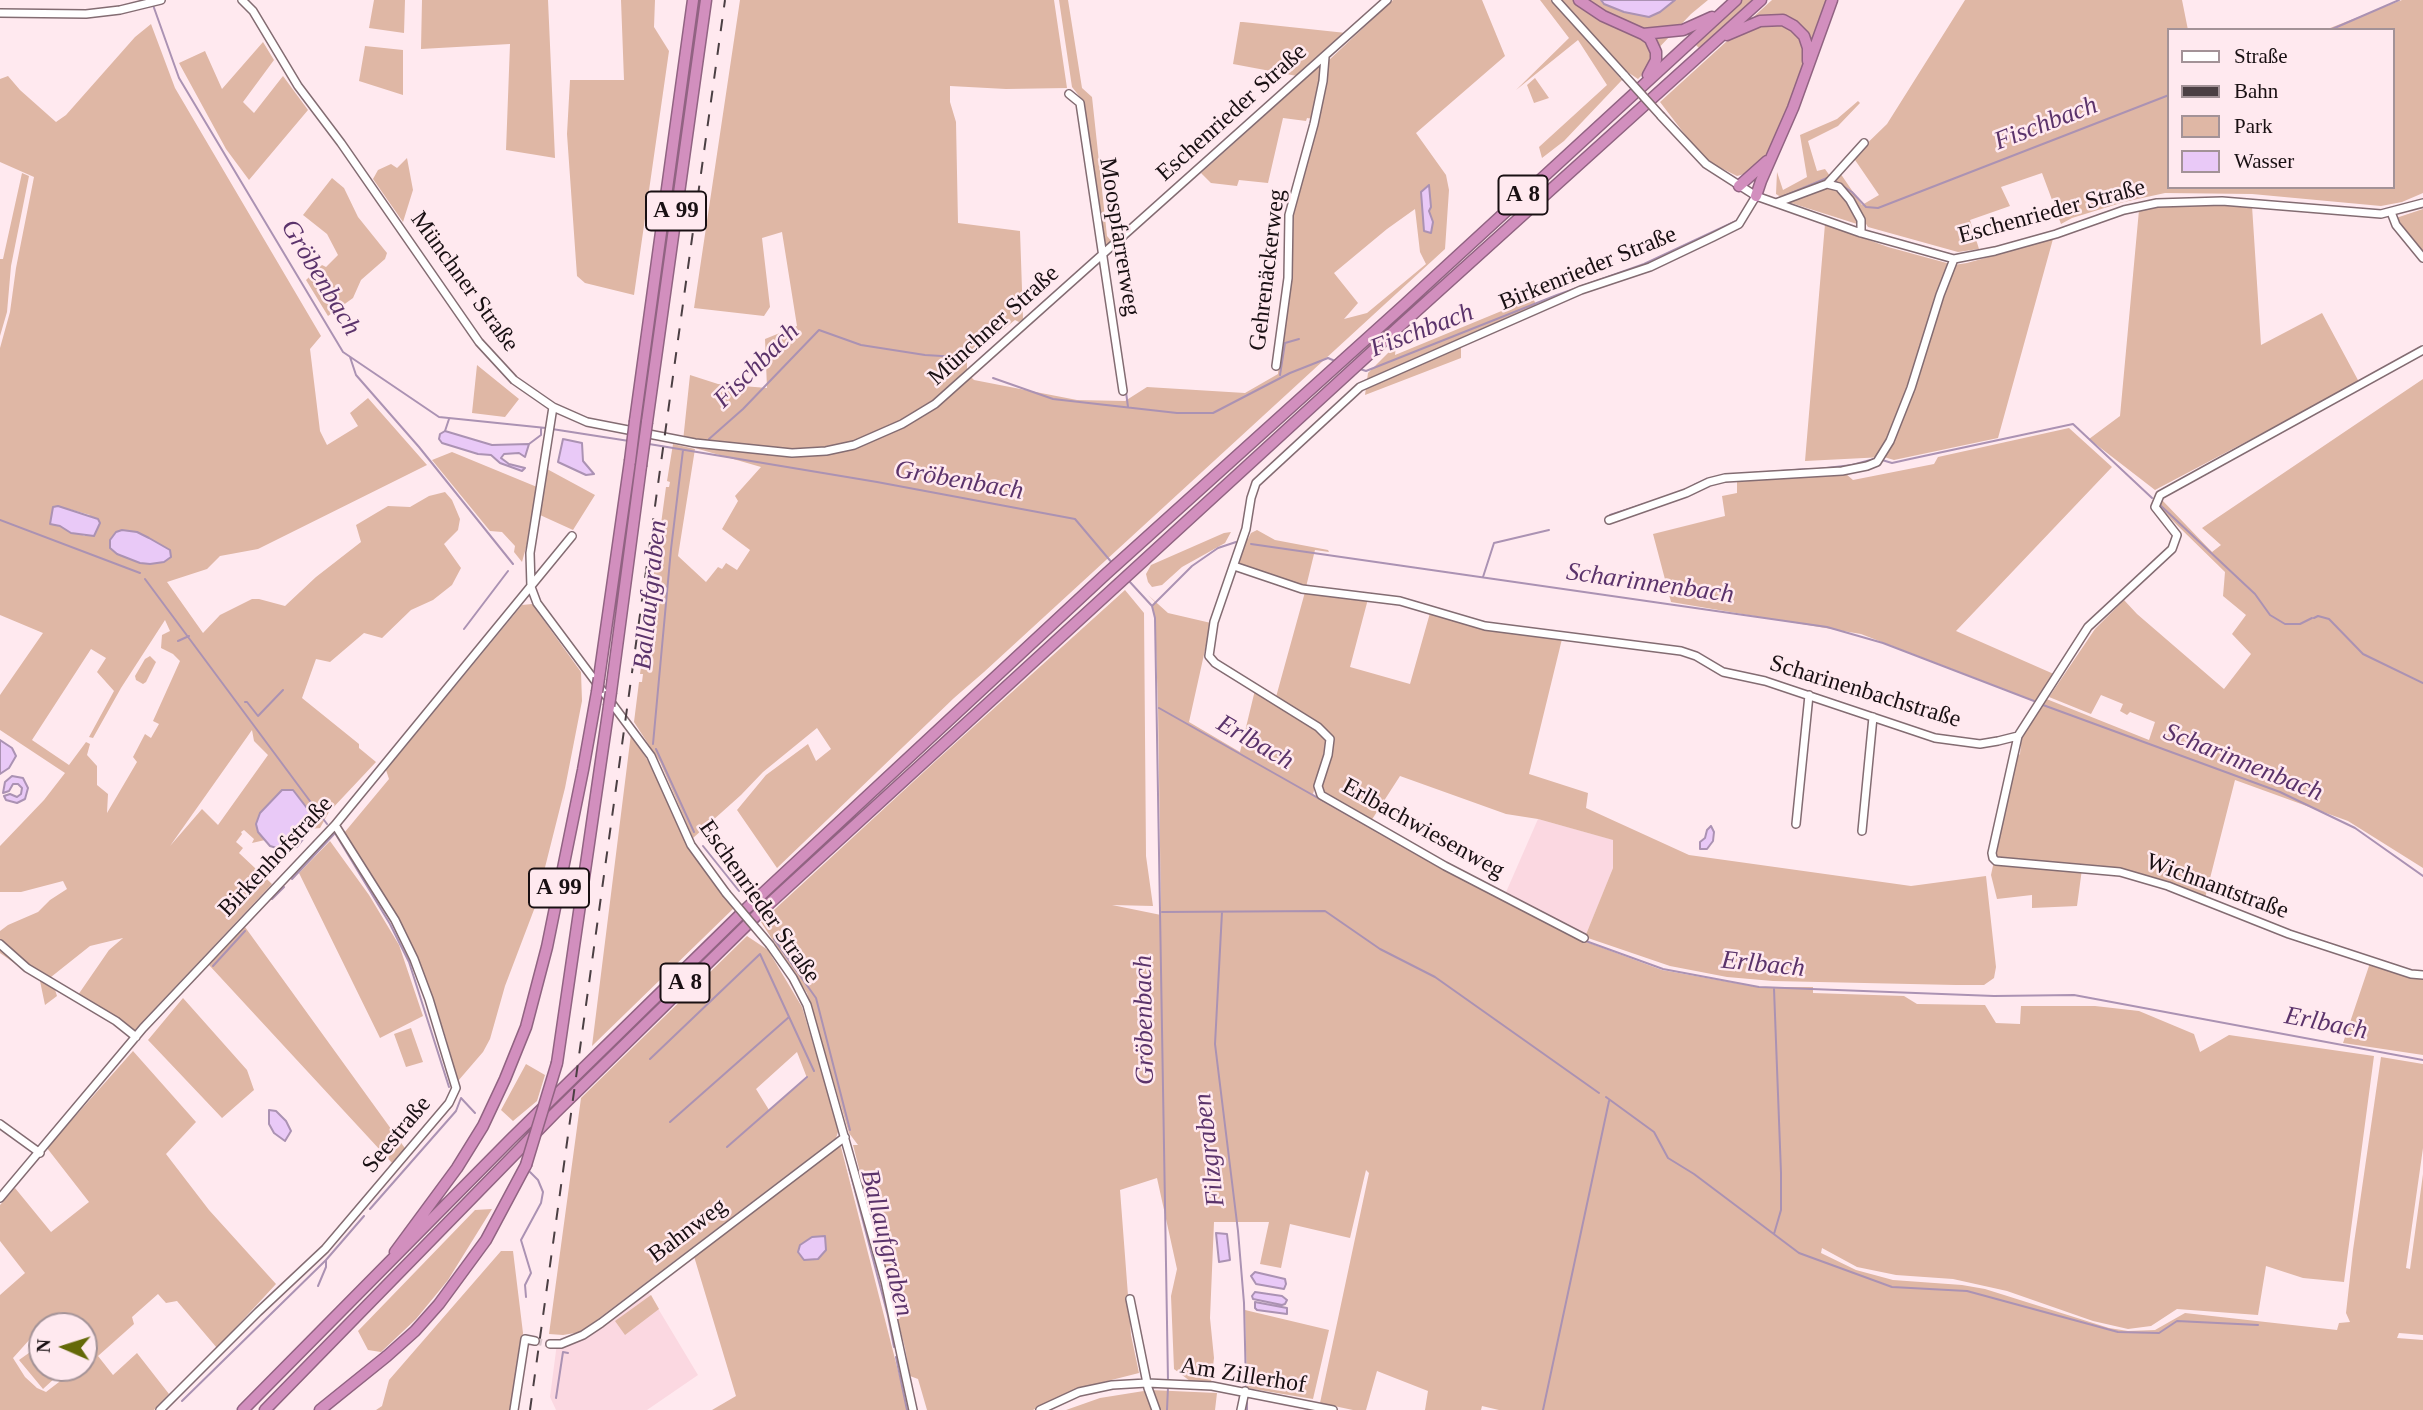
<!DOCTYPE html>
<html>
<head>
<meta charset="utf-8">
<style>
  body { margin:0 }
  #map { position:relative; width:2423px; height:1410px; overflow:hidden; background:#ffe9ef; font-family:"Times New Roman",serif }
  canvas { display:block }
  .legend { position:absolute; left:2167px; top:28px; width:228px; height:161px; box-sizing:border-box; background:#ffe9ef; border:2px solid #a39297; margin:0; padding:9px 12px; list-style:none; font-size:21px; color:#191013 }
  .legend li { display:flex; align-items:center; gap:14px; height:35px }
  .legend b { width:35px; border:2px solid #a39297 }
  .north { position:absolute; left:28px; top:1312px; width:70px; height:70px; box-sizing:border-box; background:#ffe9ef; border:2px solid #a39297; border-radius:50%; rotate:273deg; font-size:19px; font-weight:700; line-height:28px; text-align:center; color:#191013 }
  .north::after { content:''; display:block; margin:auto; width:24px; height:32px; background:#646908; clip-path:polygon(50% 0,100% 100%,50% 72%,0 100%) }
</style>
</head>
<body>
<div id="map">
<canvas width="2423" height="1410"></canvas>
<ul class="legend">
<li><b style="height:9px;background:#fff"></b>Straße</li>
<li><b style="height:9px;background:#4b3f43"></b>Bahn</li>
<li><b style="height:19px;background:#dfb7a5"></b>Park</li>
<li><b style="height:19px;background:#e9c9f7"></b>Wasser</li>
</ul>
<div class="north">N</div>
</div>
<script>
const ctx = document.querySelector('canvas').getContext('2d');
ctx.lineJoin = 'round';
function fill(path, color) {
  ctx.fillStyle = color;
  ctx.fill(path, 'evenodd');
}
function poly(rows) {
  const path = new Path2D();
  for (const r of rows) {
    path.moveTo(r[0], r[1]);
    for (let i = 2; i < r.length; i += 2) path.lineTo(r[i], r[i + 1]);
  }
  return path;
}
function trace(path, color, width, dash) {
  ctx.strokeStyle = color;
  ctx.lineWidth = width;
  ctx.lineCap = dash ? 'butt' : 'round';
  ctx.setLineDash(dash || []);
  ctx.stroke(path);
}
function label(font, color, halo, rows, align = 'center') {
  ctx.font = font + ' "Times New Roman",serif';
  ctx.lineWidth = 5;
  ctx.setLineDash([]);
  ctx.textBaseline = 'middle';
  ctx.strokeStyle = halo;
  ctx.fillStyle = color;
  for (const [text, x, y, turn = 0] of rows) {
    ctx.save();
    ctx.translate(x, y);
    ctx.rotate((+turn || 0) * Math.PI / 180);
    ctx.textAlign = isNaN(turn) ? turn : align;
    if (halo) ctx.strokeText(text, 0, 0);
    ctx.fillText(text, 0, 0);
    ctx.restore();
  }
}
const built = poly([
  [1538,819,1614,840,1613,868,1584,940,1503,899],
  [644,1285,698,1375,647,1410,556,1410,550,1397,557,1343,581,1332]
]);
const green = poly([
  [374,0,405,0,404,33,369,28],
  [422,0,548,0,555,158,506,150,510,44,421,49],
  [621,0,655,0,654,27,669,51,634,295,585,283,577,276,567,134,570,80,624,80],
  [740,0,1054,0,1067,88,1006,89,950,86,950,102,956,122,958,223,1020,231,1023,319,1019,322,1015,320,967,358,967,373,974,380,1077,400,1125,401,1147,387,1245,393,1278,374,1289,226,1328,61,1393,0,1482,0,1505,56,1416,133,1446,175,1449,190,1445,249,984,672,954,698,777,868,737,810,766,775,808,744,816,761,831,749,817,728,763,772,741,795,693,838,660,762,634,722,639,682,642,682,643,674,640,674,648,618,651,618,652,610,649,610,657,551,660,551,660,546,658,546,666,487,669,487,670,482,667,481,673,444,695,449,678,556,706,582,718,567,722,569,726,563,737,570,750,550,722,529,738,501,735,496,761,467,695,448,695,443,683,441,690,375,718,384,767,388,765,339,797,326,782,232,762,238,770,307,764,316,694,308],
  [1428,186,1431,207,1424,231,1421,192],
  [1415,209,1420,252,1426,264,1367,313,1344,319,1358,303,1334,273,1387,229],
  [1059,0,1068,0,1082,88,1092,97,1107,236,1112,242,1106,247,1084,102,1072,87],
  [1540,0,1551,0,1622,80,1564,141,1542,158,1539,147,1607,85,1578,40,1516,90,1569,38],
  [1559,0,1575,0,1615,27,1590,0,1601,0,1604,4,1624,12,1649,17,1660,12,1675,0,1708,0,1691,14,1652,55,1647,70,1638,79,1617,65],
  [1741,0,1753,0,1700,49,1694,43],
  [1772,0,1830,0,1778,138,1768,154,1748,173,1737,176,1711,163,1696,149,1660,102],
  [1965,0,2182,0,2188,30,2169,30,2169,187,2393,187,2393,30,2325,30,2402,0,2423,0,2423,193,2402,202,2381,206,2252,194,2165,193,2124,202,2072,218,2061,224,2042,173,2001,187,2010,206,1970,220,1979,249,1958,252,1868,227,1851,200,1826,182,1784,199,1776,194,1777,172,1783,190,1807,177,1800,135,1837,119,1858,101,1860,103,1838,126,1808,141,1817,171,1825,169,1830,176,1838,170,1862,205,1879,195,1853,157,1887,124],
  [1240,22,1243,22,1346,33,1297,76,1233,64],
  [151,24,175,88,321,336,310,349,320,431,327,445,358,426,350,413,368,398,427,465,258,549,220,556,207,569,167,582,203,633,220,615,252,599,259,599,285,606,316,577,361,542,356,525,388,506,410,507,429,496,445,492,452,500,460,519,458,530,444,544,461,568,452,585,433,600,411,610,382,638,364,633,330,662,316,659,302,698,359,744,359,748,376,762,329,812,320,828,311,829,310,812,282,790,260,813,256,825,258,832,265,840,252,843,254,839,244,830,241,832,242,834,236,842,243,848,239,853,272,884,133,1032,78,995,109,950,123,938,90,946,51,977,57,996,45,1005,40,981,0,953,0,931,8,925,38,912,50,900,67,889,63,881,21,892,0,892,0,846,44,800,65,773,0,730,0,695,43,633,0,615,0,348,10,312,16,268,34,177,0,162,0,79,8,76,20,90,56,122,66,115,135,37],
  [58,506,90,515,85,536,50,523,53,508],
  [165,620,170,631,162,635,161,648,173,654,180,661,153,721,159,724,151,738,145,734,133,757,137,762,107,813,108,794,97,785,97,766,87,755,90,744,86,742,69,765,32,740,91,649,106,658,97,672,114,691,89,737,93,738,121,688],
  [252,730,254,741,268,755,218,825,202,809,170,846],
  [263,42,274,60,243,102,254,113,283,76,308,110,249,180,226,149,179,63,205,51,222,89],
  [365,46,403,50,403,95,359,81],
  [1322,64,1313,119,1307,118,1306,121,1283,118,1268,183,1239,180,1237,186,1211,183,1201,173],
  [1535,78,1549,98,1534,103,1527,85],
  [407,158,413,190,403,222,373,179,378,170,391,164,397,168],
  [22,173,29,176,11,266,7,312,0,336,0,259,3,259],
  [332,178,344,188,358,217,387,253,385,259,361,280,353,298,328,316,306,280,322,265,326,267,338,255,327,234,303,215],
  [1828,186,1840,192,1854,214,1857,224,1788,202],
  [2179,204,2252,206,2261,345,2322,313,2359,382,2155,490,2089,439,2120,416,2139,210],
  [2423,209,2423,256,2399,225,2396,218],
  [1825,224,1888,247,1954,265,1967,263,2053,239,1998,438,1894,460,1884,457,1805,461],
  [1533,298,1537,307,1461,339,1461,358,1365,395,1368,373,1396,345,1395,355],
  [477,365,519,399,505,417,472,413],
  [2423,379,2423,868,2348,821,2235,780,2205,898,2120,870,2082,869,2077,906,2032,908,2032,895,1997,899,1991,875,2016,757,2020,754,2022,734,2044,698,2149,740,2155,722,2130,712,2127,715,2120,711,2123,704,2101,695,2091,714,2049,697,2095,629,2124,600,2137,614,2224,689,2251,654,2232,634,2246,615,2223,596,2225,572,2179,527,2158,506,2159,501,2162,500,2212,552,2221,545,2202,528],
  [2069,428,2112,467,1956,631,2056,675,2035,701,1861,634,1671,602,1653,534,1725,516,1722,496,1737,493,1737,480,1846,474,1853,480,1934,464,1938,457],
  [452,452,537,487,530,533,522,562,514,552,515,546,502,532,490,531,432,460],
  [547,469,595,495,573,530,540,515],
  [1257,530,1275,540,1328,550,1329,552,1315,550,1306,587,1238,564,1245,539,1248,539,1251,533],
  [1231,532,1225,543,1182,567,1162,585,1152,587,1148,582,1146,574,1151,565,1224,533],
  [1125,590,1144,613,1146,856,1153,906,1112,905,1161,915,1158,707,1155,618,1152,606,1155,602,1148,595,1168,613,1211,623,1189,722,1240,752,1255,690,1317,729,1329,739,1313,794,1584,941,1662,970,1757,987,1813,987,1813,993,1904,996,1917,1004,1985,1005,1996,1023,2020,1024,2021,1006,2095,1006,2139,1011,2194,1034,2200,1052,2229,1035,2374,1056,2344,1282,2303,1278,2266,1266,2258,1315,2177,1309,2151,1326,2128,1329,2093,1321,2007,1291,1953,1279,1896,1275,1857,1267,1822,1248,1821,1253,1856,1270,1893,1280,1962,1285,1985,1289,2109,1328,2128,1331,2155,1330,2185,1313,2337,1330,2339,1323,2350,1322,2346,1313,2353,1250,2381,1057,2423,1064,2423,1148,2406,1268,2410,1269,2423,1174,2423,1335,2399,1333,2397,1338,2423,1340,2423,1410,1499,1410,1482,1406,1481,1410,1425,1410,1428,1391,1377,1371,1366,1410,1353,1410,1320,1403,1369,1173,1366,1170,1350,1238,1290,1224,1281,1268,1260,1264,1269,1222,1214,1222,1210,1318,1214,1358,1211,1383,1190,1381,1174,1369,1171,1296,1177,1269,1157,1178,1120,1190,1131,1335,1139,1373,1076,1389,1033,1410,927,1410,918,1379,910,1376,905,1348,853,1145,858,1145,849,1133,807,993,761,922,939,758],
  [1305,592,1368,599,1350,667,1410,684,1430,613,1484,630,1562,639,1529,774,1588,793,1586,808,1689,855,1911,886,1986,876,1996,967,1994,978,1984,985,1956,985,1773,981,1727,977,1670,966,1585,937,1613,868,1613,840,1538,819,1506,814,1400,776,1371,821,1326,795,1322,786,1330,756,1332,735,1276,697],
  [532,604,581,672,582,701,565,788,535,907,505,986,490,1039,483,1052,458,1081,444,1032,419,963,344,833,389,779,386,770,522,605],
  [150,656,156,662,146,682,143,684,136,680,135,676,145,659],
  [631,734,648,761,691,845,736,906,592,1046],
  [330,841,369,895,399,945,423,1016,380,1038,299,873],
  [245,927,407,1151,393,1164,209,965],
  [747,936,768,950,802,1007,839,1129,836,1138,581,1332,563,1335,549,1334,581,1098],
  [797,1052,807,1078,769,1110,756,1089],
  [2370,963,2412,978,2423,979,2423,1055,2343,1043],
  [183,998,247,1070,254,1090,222,1118,148,1040],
  [411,1028,423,1062,406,1067,394,1034],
  [133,1051,196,1122,166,1154,209,1210,276,1284,217,1348,177,1301,166,1303,158,1294,132,1317,134,1324,98,1356,113,1375,137,1353,169,1394,154,1410,0,1410,0,1295,25,1273,0,1241,0,1205,15,1188,51,1232,89,1202,47,1148],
  [42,1326,84,1326,84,1368,60,1368,63,1375,59,1382,46,1392,37,1388,25,1377,13,1358,39,1329,42,1329],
  [526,1064,545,1075,537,1101,513,1121,501,1110],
  [836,1145,841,1147,908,1410,712,1410,736,1396,693,1253],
  [492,1209,448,1280,416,1319,381,1352,368,1350,358,1331,475,1210],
  [501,1251,513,1251,523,1333,511,1410,376,1410,382,1406,389,1380],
  [651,1295,659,1309,625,1335,615,1321],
  [1245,1310,1329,1330,1313,1399,1247,1388],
  [33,1350,42,1361,42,1368,48,1368,56,1377,43,1389,19,1360],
  [1150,1390,1217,1393,1215,1410,1066,1410,1100,1398]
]);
const water = poly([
  [1601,0,1675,0,1660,12,1649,17,1624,12,1604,4,1601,0],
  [1429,185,1431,207,1429,211,1433,222,1431,233,1424,231,1421,192,1429,185],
  [445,431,492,445,529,444,525,457,519,453,504,454,501,458,509,464,525,468,522,471,500,463,491,455,478,454,442,443,439,439,440,434,445,431],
  [563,439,582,443,583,461,594,474,586,475,558,462,563,439],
  [58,506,98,519,100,523,94,536,71,533,60,526,50,524,53,507,58,506],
  [122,530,137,532,149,538,170,550,171,557,164,562,150,564,140,563,117,554,110,548,110,540,116,532,122,530],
  [0,740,12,748,16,756,9,768,0,774,0,740],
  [12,776,23,778,28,788,25,799,17,803,6,800,4,796,10,794,17,797,21,794,22,788,18,784,13,784,9,791,3,793,5,782,12,776],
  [282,790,293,790,310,812,311,829,297,847,280,849,270,846,258,832,256,824,260,813,282,790],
  [1711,826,1714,832,1713,841,1707,849,1700,849,1700,842,1705,838,1707,830,1711,826],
  [269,1110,276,1111,286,1121,291,1131,285,1141,274,1133,269,1124,269,1110],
  [1216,1233,1227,1234,1230,1260,1219,1262,1216,1233],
  [825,1236,826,1250,818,1259,804,1260,798,1252,800,1245,812,1237,825,1236],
  [1255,1272,1285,1279,1286,1284,1284,1289,1256,1284,1251,1276,1255,1272],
  [1255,1292,1282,1296,1287,1300,1285,1304,1282,1305,1253,1299,1252,1296,1255,1292],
  [1255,1302,1287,1308,1287,1314,1257,1310,1255,1308,1255,1302]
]);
const stream = poly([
  [153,5,179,78,343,352,439,417,546,428],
  [2330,30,2399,0],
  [1835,181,1852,192,1866,207,1878,208,2169,95],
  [1784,196,1827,178],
  [350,357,356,375,419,447,513,564],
  [1360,369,1366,371,1557,295,1644,264,1736,221],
  [1280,375,1285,343,1299,339],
  [993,378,1053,399,1177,413,1213,413,1290,373,1328,358,1335,361],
  [1126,392,1128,407],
  [552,429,629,441],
  [445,431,449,419],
  [709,439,743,409,819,330,861,345,925,355,958,357],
  [529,444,541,435,541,429],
  [649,444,877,482,1075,519,1113,564],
  [1882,460,1892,463,1910,459,2073,424,2152,498],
  [1818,469,1852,465,1874,459],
  [1752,473,1809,469],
  [1694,485,1708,479],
  [2160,505,2255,594,2270,615,2285,624,2300,624,2312,618],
  [1610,515,1644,504],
  [0,520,140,573],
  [1251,544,1827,627,1883,643,2034,701],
  [1483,577,1494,543,1549,530],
  [145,579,327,824],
  [1129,581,1152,606,1155,618,1168,1381],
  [1152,606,1192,566,1218,548,1236,542],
  [2314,618,2318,616,2329,619,2363,654,2423,683],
  [464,629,508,571],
  [178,641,189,636],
  [245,702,247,702,258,716,283,690],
  [2043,705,2280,792,2355,828,2423,876],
  [1159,708,1438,866],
  [653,744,671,549,683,450],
  [656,749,694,832],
  [703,846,739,891],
  [292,879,335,833,390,924,409,962,449,1087],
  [272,899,284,887],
  [1162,912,1325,911,1380,949,1435,977,1599,1093],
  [1222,912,1215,1044,1238,1231,1244,1303,1246,1385],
  [774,939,816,998,850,1130],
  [1583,940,1663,969,1759,987,1994,996,2074,995,2423,1060],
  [213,966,245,931],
  [1774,989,1781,1173,1781,1210,1774,1234],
  [650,1059,760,954,814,1071],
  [1606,1097,1654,1132,1668,1158,1694,1174,1799,1253,1892,1287,1967,1291,2118,1332,2159,1333,2177,1321,2258,1325],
  [670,1122,789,1017],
  [727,1147,807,1077],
  [849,1168,888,1316,894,1347],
  [370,1209,456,1111,461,1098,475,1113],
  [318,1286,326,1267,326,1260,364,1216],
  [526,1297,525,1285,531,1273,521,1240,541,1203,543,1192,538,1180,530,1172],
  [896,1357,907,1410],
  [556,1398,563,1352,568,1353],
  [182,1401,326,1260],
  [1247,1401,1247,1410],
  [1167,1410,1168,1387],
  [1543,1410,1609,1101]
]);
const minorTunnel = poly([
  [535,1341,550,1344]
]);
const minor = poly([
  [242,0,253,11,298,86,341,143,479,342,514,380,553,407,587,422,695,443,792,453,826,451,854,445,902,424,935,404,1387,0],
  [1556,0,1625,76],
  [0,13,86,14,120,10,161,0],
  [1069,94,1080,103,1123,391],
  [1661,116,1706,164,1756,196,1861,233,1954,259,1995,251,2056,234,2124,210,2157,203,2222,201,2381,214,2423,203],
  [1827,184,1864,143],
  [1776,203,1827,184,1839,187,1850,200,1861,220,1861,233],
  [2391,212,2396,225,2423,258],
  [1276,366,1288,278,1289,215,1314,124,1323,81,1325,57],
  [553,407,530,553,531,587,537,603,651,756,691,845,726,893],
  [1609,520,1686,493,1709,482,1725,478,1842,471,1867,466,1877,462,1890,441,1911,388,1940,295,1954,259],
  [1234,566,1302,589,1400,601,1485,626,1681,651,1696,656,1723,672,1765,681,1935,738,1980,744,1998,741,2018,736,2088,627,2172,549,2177,535,2155,507,2160,495,2423,350],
  [2018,736,1992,853,1993,858,1996,861,2120,872,2168,886,2289,934,2411,974,2423,975],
  [1796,824,1809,695],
  [1862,831,1873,717],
  [1584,938,1445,866,1321,795,1318,786,1328,755,1330,739,1318,727,1215,663,1209,656,1214,622,1246,529,1251,498,1256,483,1360,387,1581,290,1650,267,1713,237,1739,224,1756,196],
  [0,944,27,968,116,1021,136,1037],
  [770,945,793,978,807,1005,885,1281,913,1410],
  [0,1124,40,1153],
  [0,1198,143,1028,335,825,572,536],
  [1130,1299,1148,1388,1156,1410],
  [550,1344,561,1344,583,1335,601,1323,845,1137],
  [160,1410,258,1312,325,1249,449,1103,456,1088,429,999,414,959,395,920,335,825],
  [514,1410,525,1339,535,1341],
  [1040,1410,1079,1392,1112,1385,1147,1383,1212,1386,1333,1410],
  [1241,1410,1245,1391]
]);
const highway = poly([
  [1579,0,1603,16,1643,34,1650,39,1656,52,1656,60,1648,75],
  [1643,34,1683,30,1712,17],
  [1727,35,1760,21,1783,20,1794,26,1804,36,1808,48,1808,61],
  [1739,186,1767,161],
  [1756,196,1761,181,1793,108,1832,0],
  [635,421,693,0],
  [647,422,706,0],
  [599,678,630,461],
  [611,692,641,466],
  [557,1063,609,706],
  [395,1252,457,1168,483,1126,505,1079,526,1027,547,947,583,770,597,692],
  [243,1410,511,1139,747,908,1106,574,1403,306,1736,0],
  [265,1410,555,1113,757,915,1401,325,1761,0],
  [320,1410,387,1356,415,1331,439,1304,486,1240,526,1165]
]);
const rail = poly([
  [530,1410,725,0]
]);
const minorBridge = poly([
  [1625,76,1661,116],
  [726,893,770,945]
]);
const highwayBridge = poly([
  [630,461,635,421],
  [641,466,647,422],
  [597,692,599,678],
  [609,706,611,692],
  [526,1165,557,1063]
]);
const shields = [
  [1523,195,49],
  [676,211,60],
  [559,888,60],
  [685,983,49]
];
const shieldNames = [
  ["A 8",1523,195],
  ["A 99",676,211],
  ["A 99",559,888],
  ["A 8",685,983]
];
const streetNames = [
  ["Eschenrieder Straße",1232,113,-42],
  ["Eschenrieder Straße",2052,212,-15],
  ["Moospfarrerweg",1119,237,81],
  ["Birkenrieder Straße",1588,269,-22],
  ["Gehrenäckerweg",1268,270,-83],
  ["Münchner Straße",464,282,54],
  ["Münchner Straße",994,326,-42],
  ["Scharinenbachstraße",1865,692,17],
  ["Erlbachwiesenweg",1423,829,29],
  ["Birkenhofstraße",276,857,-47],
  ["Wichnantstraße",2217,887,20],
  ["Eschenrieder Straße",759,902,55],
  ["Seestraße",397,1135,-50],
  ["Bahnweg",688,1231,-37],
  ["Am Zillerhof",1243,1376,9]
];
const waterNames = [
  ["Fischbach",2046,124,-21],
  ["Gröbenbach",320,278,59],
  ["Fischbach",1422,331,-21],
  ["Fischbach",757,366,-45],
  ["Gröbenbach",959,481,10],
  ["Scharinnenbach",1650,584,8],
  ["Ballaufgraben",651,595,-84],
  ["Erlbach",1255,743,30],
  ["Scharinnenbach",2243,763,22],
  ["Erlbach",1763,965,6],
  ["Gröbenbach",1145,1020,-91],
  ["Erlbach",2326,1024,11],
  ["Filzgraben",1210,1150,-97],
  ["Ballaufgraben",886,1243,76]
];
fill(built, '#fbd8e1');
fill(green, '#dfb7a5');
fill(water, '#e9c9f7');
trace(water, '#ab92b3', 2);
trace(stream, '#ab92b3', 2);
trace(minorTunnel, '#dcc8ce', 7, [7, 3.5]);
trace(minor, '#836c72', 10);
trace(highway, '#916382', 13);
trace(minor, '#fff', 7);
trace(highway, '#d28fbe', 10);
trace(rail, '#4b3f43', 2, [12, 12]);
trace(minorBridge, '#836c72', 10, []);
trace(highwayBridge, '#916382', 13, []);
trace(minorBridge, '#fff', 7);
trace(highwayBridge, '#d28fbe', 10);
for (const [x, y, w] of shields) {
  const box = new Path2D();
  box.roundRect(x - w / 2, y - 19.5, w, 39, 5);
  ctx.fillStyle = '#ffe9ef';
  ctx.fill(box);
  trace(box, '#191013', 2);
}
label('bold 23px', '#191013', null, shieldNames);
label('24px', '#191013', '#ffe9ef', streetNames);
label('italic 26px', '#5b336b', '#ffe9ef', waterNames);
</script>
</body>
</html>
